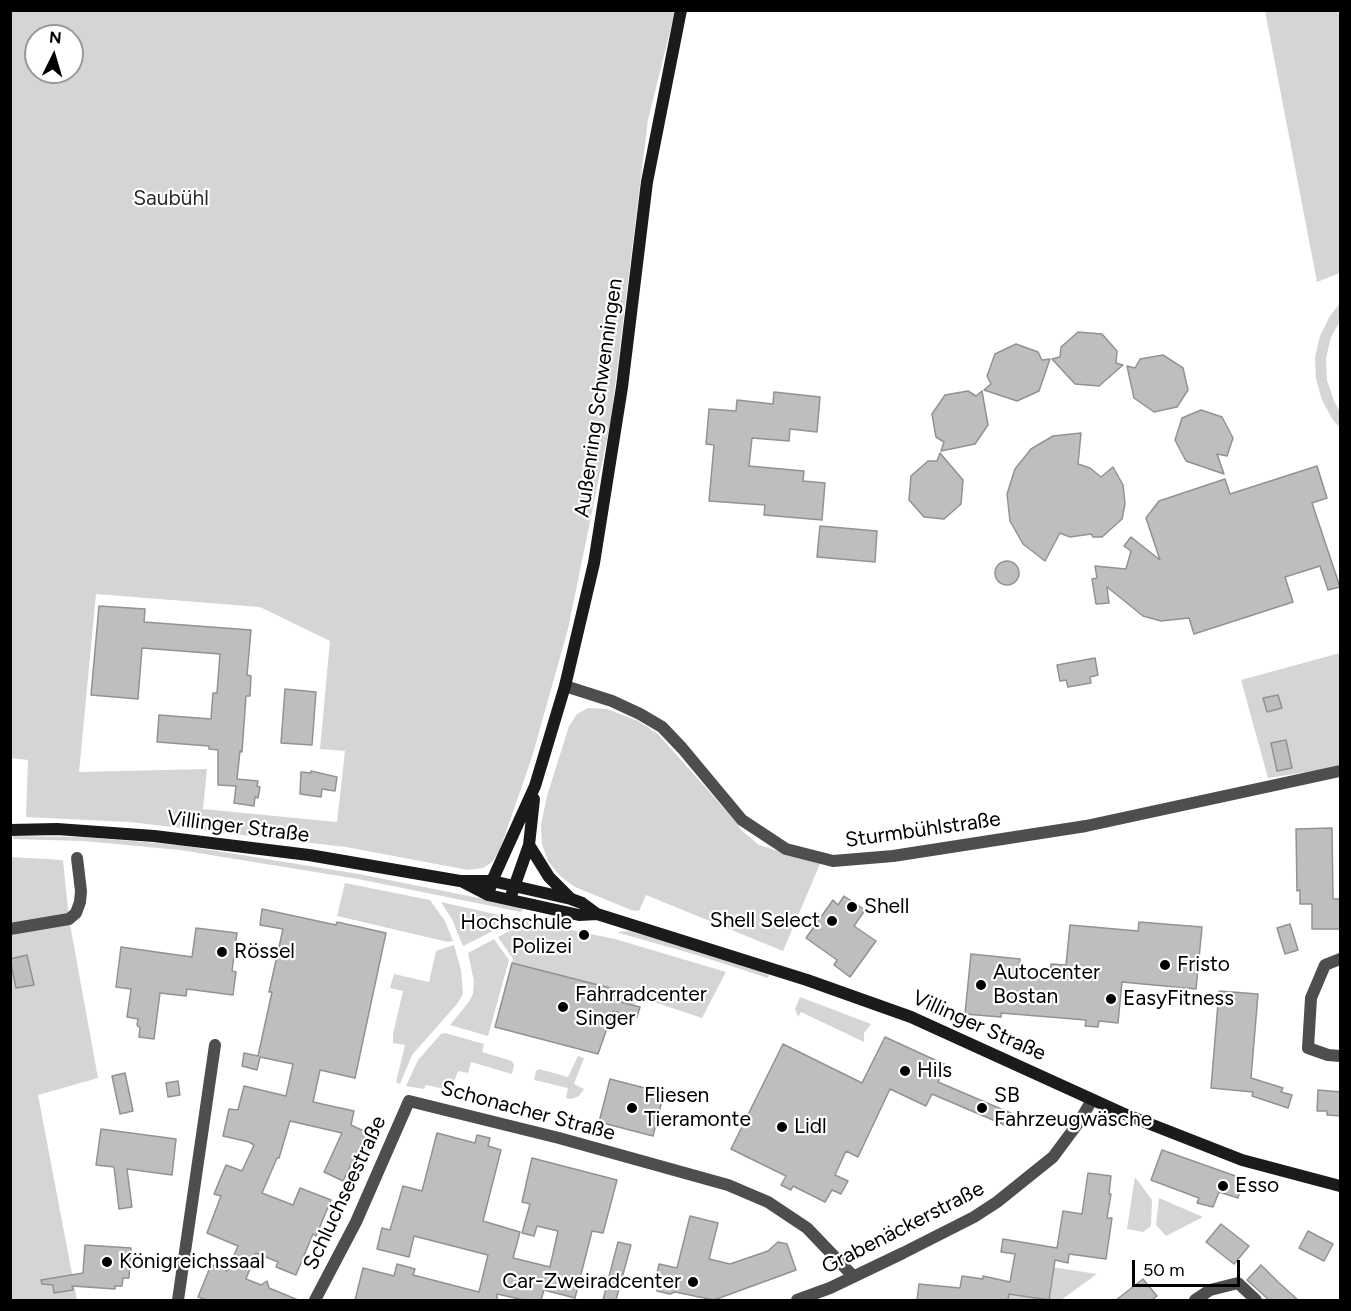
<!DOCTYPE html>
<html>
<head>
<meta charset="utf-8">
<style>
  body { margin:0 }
  #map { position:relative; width:1351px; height:1311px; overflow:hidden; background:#fff; font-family:Figtree,sans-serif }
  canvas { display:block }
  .frame { position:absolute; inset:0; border:12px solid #000; pointer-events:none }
  .north { position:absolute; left:24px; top:24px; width:60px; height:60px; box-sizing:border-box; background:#fff; border:2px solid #999; border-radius:50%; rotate:5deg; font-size:16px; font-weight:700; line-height:24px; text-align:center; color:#000 }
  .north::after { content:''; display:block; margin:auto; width:21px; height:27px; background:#000; clip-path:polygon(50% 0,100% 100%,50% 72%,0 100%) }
  .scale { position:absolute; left:1132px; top:1260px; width:108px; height:27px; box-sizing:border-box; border:3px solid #000; border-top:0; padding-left:8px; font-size:18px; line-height:21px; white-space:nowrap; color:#000; -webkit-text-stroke:4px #fff; paint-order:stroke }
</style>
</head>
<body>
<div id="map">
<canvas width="1351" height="1311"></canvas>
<div class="frame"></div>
<div class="north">N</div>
<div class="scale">50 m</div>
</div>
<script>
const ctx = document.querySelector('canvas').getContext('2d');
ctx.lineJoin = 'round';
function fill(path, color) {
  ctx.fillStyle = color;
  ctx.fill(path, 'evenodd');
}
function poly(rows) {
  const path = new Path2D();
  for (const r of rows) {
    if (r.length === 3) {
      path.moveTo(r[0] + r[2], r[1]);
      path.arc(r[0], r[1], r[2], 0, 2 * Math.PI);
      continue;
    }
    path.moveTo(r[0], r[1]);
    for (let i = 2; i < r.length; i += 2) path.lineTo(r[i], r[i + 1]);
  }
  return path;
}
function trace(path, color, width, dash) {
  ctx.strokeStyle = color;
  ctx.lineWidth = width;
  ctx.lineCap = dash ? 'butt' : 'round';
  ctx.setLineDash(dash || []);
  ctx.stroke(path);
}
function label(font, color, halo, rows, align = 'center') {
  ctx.font = font + ' Figtree,sans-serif';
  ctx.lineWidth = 4.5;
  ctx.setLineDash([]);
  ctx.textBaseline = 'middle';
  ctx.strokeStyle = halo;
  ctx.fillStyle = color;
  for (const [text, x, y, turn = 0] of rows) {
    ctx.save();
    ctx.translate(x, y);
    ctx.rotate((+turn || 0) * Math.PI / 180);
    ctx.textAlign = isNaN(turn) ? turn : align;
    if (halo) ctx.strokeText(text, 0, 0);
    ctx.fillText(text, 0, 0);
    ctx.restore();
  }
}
const green = poly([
  [1337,10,1338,13,1340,13,1340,273,1317,282,1265,11],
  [10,11,675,11,648,120,611,419,568,629,532,757,499,852,492,862,483,868,468,870,346,847,129,822,26,817,28,760,10,758],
  [36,36,72,36,72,72,36,72],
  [96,594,260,607,330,641,320,749,345,751,337,822,203,809,207,769,79,772],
  [1340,303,1340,321,1331,337,1326,358,1327,380,1334,401,1340,412,1340,428,1333,420,1322,400,1316,379,1315,357,1320,336,1330,316],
  [1340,653,1340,767,1268,778,1241,680],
  [588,708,607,709,638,721,658,734,736,822,741,830,759,845,820,864,783,951,646,895,639,911,631,910,575,887,560,876,548,861,542,844,541,825,547,796,569,726,577,714],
  [13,836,83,837,180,845,359,874,524,907,521,912,358,879,180,850,83,841,13,839],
  [10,857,63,860,69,919,98,1078,38,1095,77,1300,11,1300],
  [345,883,430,900,445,921,453,941,448,942,337,916],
  [441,902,517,919,463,946,452,919],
  [528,921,615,939,726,972,702,1018,639,997,630,1014,616,1001,618,990,512,963,513,959,498,937],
  [629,931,676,944,769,974,768,978,700,956,616,932],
  [494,939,509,960,488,1036,450,1025,468,1003,473,994,474,981,468,953],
  [454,945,461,970,463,994,457,1004,412,1055,400,1084,396,1082,405,1045,393,1043,393,1034,403,991,390,988,394,974,429,982,436,951],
  [800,997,871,1024,864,1033,864,1042,801,1012,798,1017,795,1009],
  [445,1033,484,1044,482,1052,512,1061,514,1065,512,1074,471,1062,468,1073,458,1071,449,1095,443,1094,444,1089,426,1085,424,1089,406,1086,418,1060,441,1034],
  [578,1056,584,1058,574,1084,584,1089,579,1096,571,1099,566,1098,568,1088,534,1080,536,1071,539,1069,568,1077],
  [1135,1177,1152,1200,1151,1226,1143,1232,1127,1229],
  [1159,1198,1203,1217,1166,1236,1156,1225],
  [1039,1265,1097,1274,1061,1300,1008,1300,1009,1294,1049,1300,1053,1275,1037,1272]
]);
const building = poly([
  [1078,332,1102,334,1117,351,1116,363,1123,365,1099,386,1075,384,1052,359,1060,357,1061,347,1078,332],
  [1016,344,1038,352,1042,360,1050,359,1039,391,1017,401,984,390,991,384,987,376,995,354,1016,344],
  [1163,355,1183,368,1188,390,1177,407,1154,412,1134,398,1127,366,1135,368,1140,359,1163,355],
  [968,391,976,396,982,391,988,425,975,444,941,451,944,442,936,437,932,414,945,395,968,391],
  [774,392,820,397,817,432,790,429,789,441,752,438,749,466,804,471,803,481,825,483,822,520,764,515,765,505,709,501,714,445,706,444,709,409,736,411,737,400,773,404,774,392],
  [1201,410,1222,417,1233,438,1227,456,1217,454,1224,474,1186,461,1175,440,1182,418,1201,410],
  [1081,433,1078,464,1090,468,1101,477,1113,467,1123,485,1125,504,1122,519,1102,537,1093,537,1091,534,1070,537,1060,533,1045,561,1023,544,1010,521,1007,494,1015,469,1031,449,1053,436,1081,433],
  [940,453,963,480,961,504,944,519,924,517,909,500,911,476,928,461,937,461,940,453],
  [1317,466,1327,498,1312,503,1340,587,1328,590,1320,566,1285,577,1293,602,1194,634,1189,618,1161,621,1143,616,1107,587,1109,603,1096,604,1092,579,1097,578,1095,566,1126,569,1131,551,1124,546,1131,537,1160,560,1146,518,1159,501,1225,479,1230,494,1317,466],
  [820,526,877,531,875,562,817,557,820,526],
  [1007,573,12],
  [99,606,145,609,144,622,251,630,247,675,251,676,250,696,246,696,242,752,240,751,237,779,258,781,257,786,260,787,258,798,255,797,254,806,234,803,236,786,218,785,218,750,209,749,209,746,157,742,159,715,211,719,213,693,217,693,220,654,142,648,138,699,91,695,99,606],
  [1095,658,1098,675,1090,677,1091,683,1068,687,1066,680,1060,681,1057,665,1095,658],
  [285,689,316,692,312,745,281,743,285,689],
  [1278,695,1282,708,1267,712,1263,698,1278,695],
  [1286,740,1292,768,1277,771,1271,743,1286,740],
  [311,771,337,777,335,791,322,789,321,797,300,794,301,772,311,773,311,771],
  [1332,828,1333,899,1341,899,1341,929,1312,929,1312,904,1300,904,1300,890,1297,891,1296,829,1332,828],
  [844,896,865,910,854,926,876,941,850,977,834,965,837,960,806,938,833,900,838,905,844,896],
  [262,909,336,925,337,922,386,933,355,1078,320,1070,313,1102,354,1111,351,1125,372,1135,371,1140,364,1138,343,1181,324,1172,342,1133,290,1121,279,1158,277,1158,262,1193,293,1205,300,1188,331,1200,316,1236,313,1234,296,1275,276,1267,278,1262,256,1253,246,1279,261,1285,267,1281,269,1288,298,1300,207,1300,198,1297,211,1265,227,1271,238,1246,207,1233,221,1196,214,1194,226,1165,242,1171,254,1145,249,1142,223,1136,229,1109,238,1110,244,1086,286,1096,293,1064,260,1057,257,1070,242,1066,244,1053,258,1056,272,992,269,992,283,929,260,925,262,909],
  [1139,922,1202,927,1196,989,1122,982,1118,1023,1099,1021,1098,1027,1085,1026,1086,1020,1001,1013,1001,1017,965,1014,971,954,1020,959,1018,975,1050,977,1051,964,1066,965,1070,925,1138,931,1139,922],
  [1290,924,1298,950,1285,954,1277,928,1290,924],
  [196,928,237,933,232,971,236,972,233,995,187,989,186,996,160,993,154,1039,139,1037,140,1028,137,1025,138,1019,127,1017,131,989,116,987,121,947,192,957,196,928],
  [27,955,34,985,16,988,10,959,27,955],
  [512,963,618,990,616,1001,640,1007,637,1017,613,1011,598,1054,495,1027,512,963],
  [1219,991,1258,994,1251,1078,1283,1088,1281,1092,1292,1095,1288,1108,1252,1096,1253,1092,1211,1088,1219,991],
  [885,1037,946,1065,938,1082,1013,1114,1007,1126,932,1094,926,1106,890,1089,858,1157,846,1151,835,1175,848,1181,841,1194,832,1190,825,1202,793,1186,791,1190,781,1185,786,1176,731,1149,783,1044,862,1083,885,1037],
  [125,1073,133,1111,120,1114,112,1076,125,1073],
  [610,1079,664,1093,653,1136,599,1122,610,1079],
  [178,1081,180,1095,168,1097,166,1083,178,1081],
  [1318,1090,1341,1092,1341,1116,1327,1115,1327,1111,1317,1111,1318,1090],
  [101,1129,176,1139,172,1175,127,1169,132,1207,119,1209,114,1167,96,1165,101,1129],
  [437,1133,475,1143,477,1135,490,1138,488,1146,501,1150,483,1221,520,1232,513,1258,550,1267,558,1231,537,1226,534,1236,522,1233,530,1204,522,1202,532,1158,617,1180,603,1233,592,1231,575,1298,544,1290,541,1300,524,1300,497,1294,497,1300,355,1300,363,1268,394,1276,397,1264,415,1269,413,1275,479,1292,488,1255,414,1236,409,1257,377,1249,382,1228,390,1230,403,1186,422,1191,437,1133],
  [1162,1150,1244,1179,1238,1198,1219,1192,1213,1207,1197,1203,1199,1198,1151,1180,1162,1150],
  [1088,1173,1111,1176,1109,1194,1111,1194,1107,1218,1112,1218,1106,1259,1069,1254,1068,1263,1055,1260,1049,1300,1009,1294,1008,1300,917,1300,919,1284,960,1288,962,1276,983,1279,983,1276,1010,1282,1015,1254,1001,1252,1003,1239,1057,1248,1063,1211,1082,1214,1088,1173],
  [690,1216,718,1223,709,1259,730,1264,768,1251,778,1242,787,1244,796,1270,714,1300,675,1292,670,1294,657,1291,660,1279,656,1278,659,1264,677,1268,690,1216],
  [1221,1224,1249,1246,1234,1264,1206,1242,1221,1224],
  [1308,1231,1333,1244,1324,1261,1299,1248,1308,1231],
  [618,1242,631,1245,616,1300,603,1300,618,1242],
  [85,1245,131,1248,129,1278,123,1278,122,1286,115,1286,115,1289,72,1286,73,1290,54,1293,53,1285,42,1284,41,1280,83,1273,85,1245],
  [1261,1265,1278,1282,1298,1300,1269,1300,1247,1280,1261,1265],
  [1143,1279,1157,1296,1152,1300,1116,1300,1143,1279]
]);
const street = poly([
  [565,686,612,701,640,714,662,727,682,748,742,820,786,849,833,861,893,856,1086,826,1340,771],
  [10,929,69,919,76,913,80,902,81,891,77,858],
  [1340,959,1325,965,1311,998,1308,1048,1328,1055,1340,1056],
  [178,1300,215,1045],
  [315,1300,356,1222,409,1101,559,1138,728,1185,768,1202,807,1228,853,1276],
  [797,1300,830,1288,903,1253,974,1217,997,1202,1053,1157,1079,1122,1092,1100],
  [1195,1300,1210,1290,1238,1283,1256,1300]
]);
const secondary = poly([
  [10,830,57,829,154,836,309,855,460,881,492,881,571,899,582,903,597,914,807,980,911,1017,1122,1113,1242,1160,1340,1186],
  [529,845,549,877,570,898],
  [463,882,488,895,579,915,597,914],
  [512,893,529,845,534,799],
  [488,895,492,881,535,786,565,686,594,563,622,387,647,182,681,10]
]);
const markers = [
  [852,907,6,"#000"],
  [832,921,6,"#000"],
  [584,935,6,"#000"],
  [222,952,6,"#000"],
  [1165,965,6,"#000"],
  [981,985,6,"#000"],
  [1111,999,6,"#000"],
  [563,1007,6,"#000"],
  [905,1071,6,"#000"],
  [632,1108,6,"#000"],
  [982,1108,6,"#000"],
  [782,1127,6,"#000"],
  [1223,1186,6,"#000"],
  [107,1262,6,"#000"],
  [693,1282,6,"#000"]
];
const parkNames = [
  ["Saubühl",171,199]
];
const streetNames = [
  ["Außenring Schwenningen",599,398,-82],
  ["Villinger Straße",238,827,7],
  ["Sturmbühlstraße",923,830,-8],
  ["Villinger Straße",979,1026,24],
  ["Schonacher Straße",528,1111,15],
  ["Schluchseestraße",345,1193,-65],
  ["Grabenäckerstraße",903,1228,-27]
];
const poiNames = [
  ["Shell",864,907],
  ["Shell Select",820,921,"right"],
  ["Hochschule",572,923,"right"],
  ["Polizei",572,947,"right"],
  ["Rössel",234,952],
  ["Fristo",1177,965],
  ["Autocenter",993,973],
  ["Bostan",993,997],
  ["Fahrradcenter",575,995],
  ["Singer",575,1019],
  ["EasyFitness",1123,999],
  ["Hils",917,1071],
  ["Fliesen",644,1096],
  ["Tieramonte",644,1120],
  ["SB",994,1096],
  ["Fahrzeugwäsche",994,1120],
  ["Lidl",794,1127],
  ["Esso",1235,1186],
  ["Königreichssaal",119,1262],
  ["Car-Zweiradcenter",681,1282,"right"]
];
fill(green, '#d5d5d5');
fill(building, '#bebebe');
trace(building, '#929292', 1.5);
trace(street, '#4e4e4e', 12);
trace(secondary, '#1b1b1b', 12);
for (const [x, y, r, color] of markers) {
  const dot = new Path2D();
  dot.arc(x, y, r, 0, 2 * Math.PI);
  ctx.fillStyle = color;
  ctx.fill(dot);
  trace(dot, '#fff', 2);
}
label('21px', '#2c2c2c', '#fff', parkNames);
label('21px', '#000', '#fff', streetNames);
label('21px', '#000', '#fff', poiNames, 'left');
</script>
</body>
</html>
